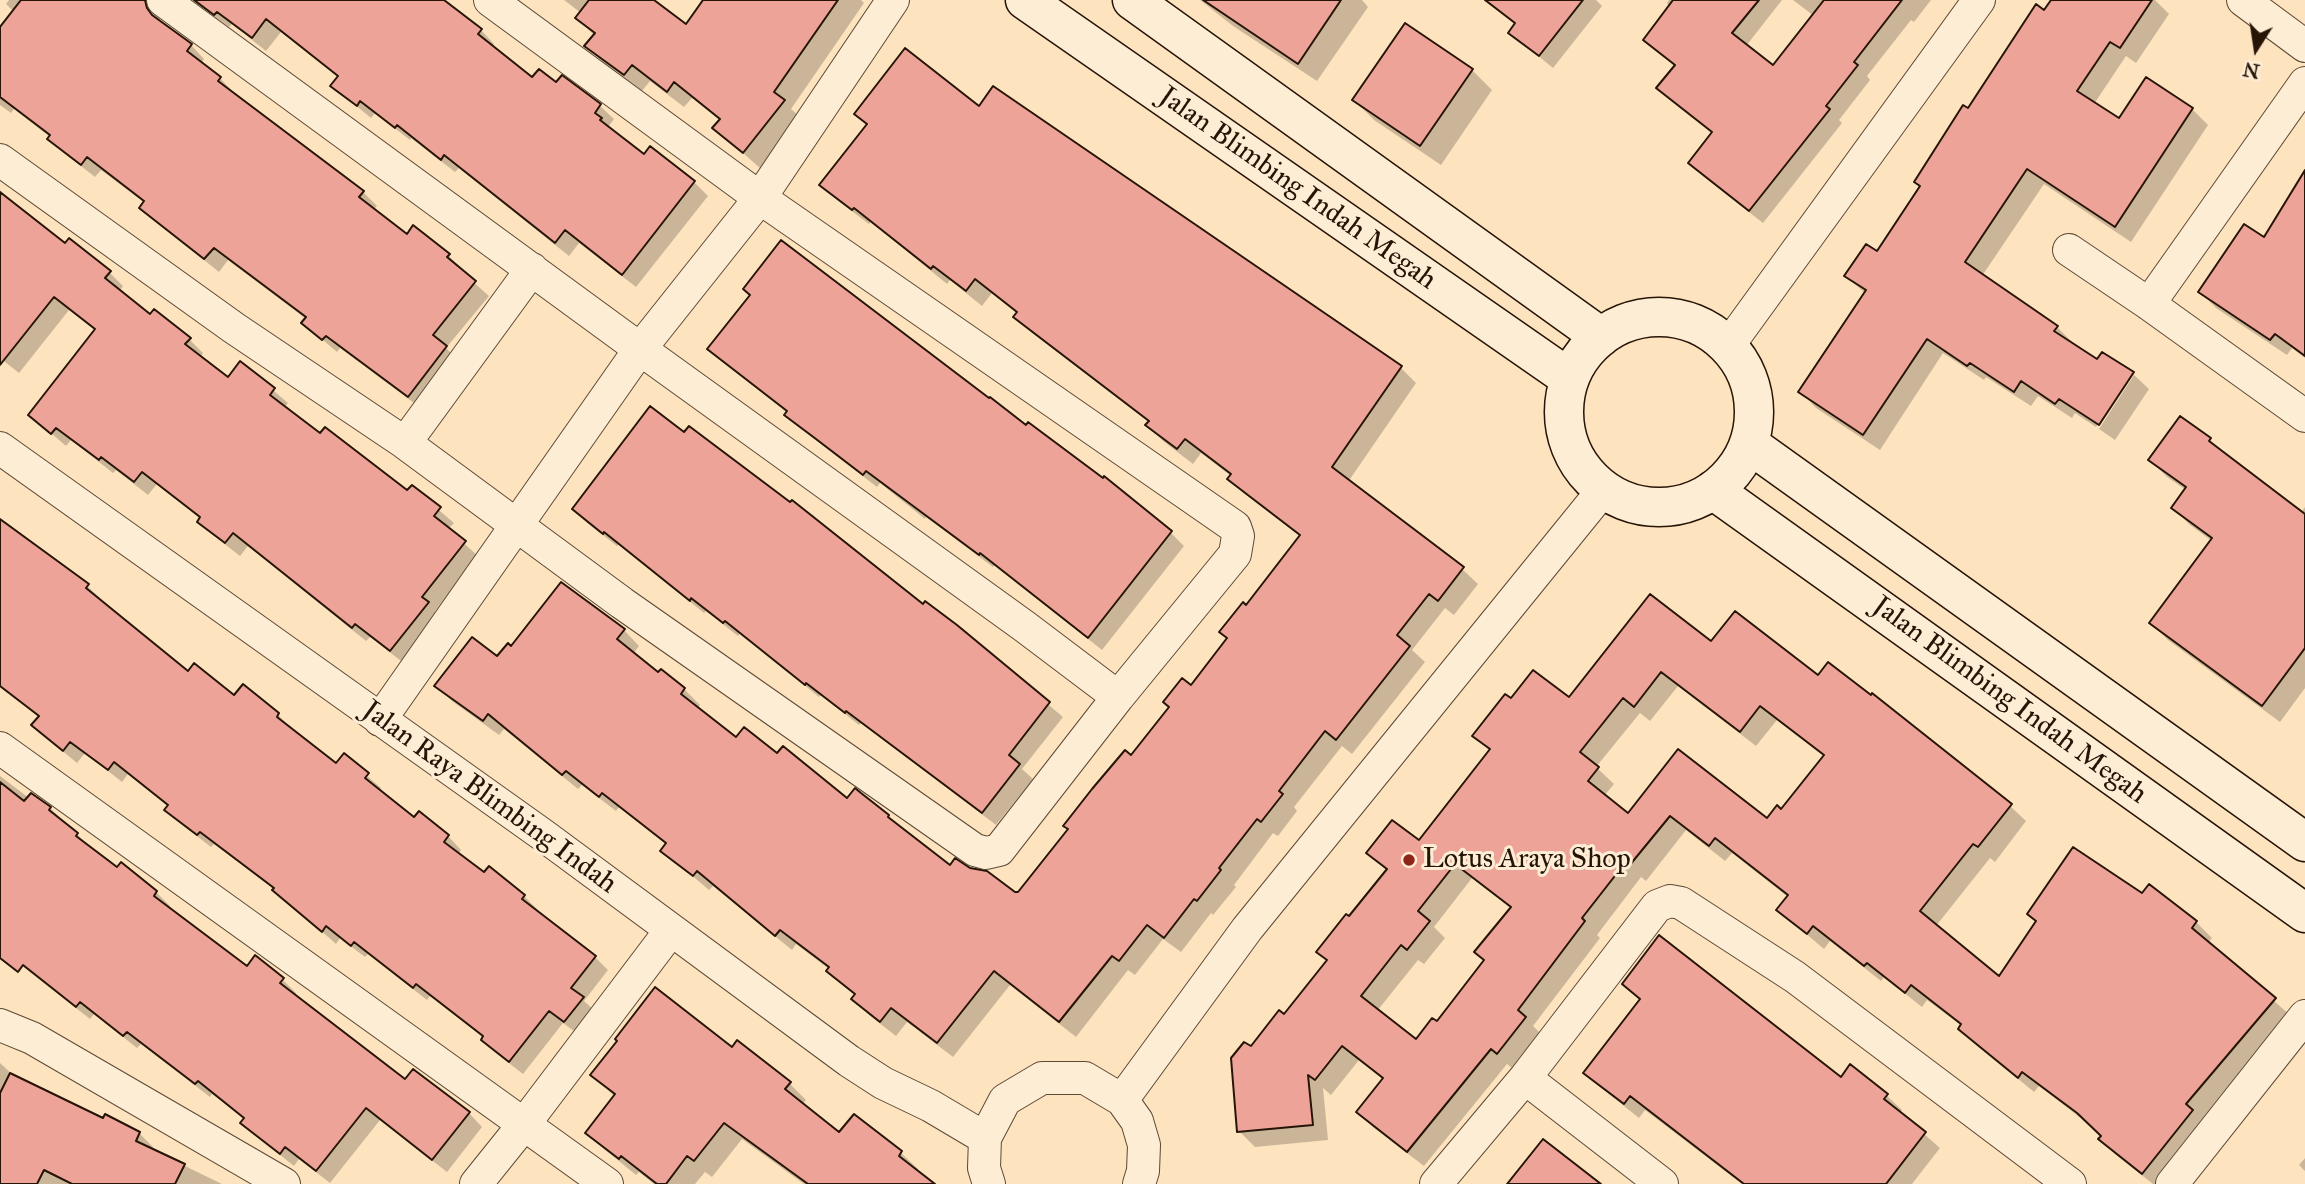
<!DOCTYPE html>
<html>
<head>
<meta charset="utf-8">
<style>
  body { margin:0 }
  #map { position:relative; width:2305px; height:1184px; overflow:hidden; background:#fee3bf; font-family:"IM FELL Great Primer",serif }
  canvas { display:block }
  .north { position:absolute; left:2221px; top:14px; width:70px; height:70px; -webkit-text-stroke:5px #feedd5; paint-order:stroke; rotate:192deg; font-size:19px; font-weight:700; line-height:28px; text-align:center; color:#261407 }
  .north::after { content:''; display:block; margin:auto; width:24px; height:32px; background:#261407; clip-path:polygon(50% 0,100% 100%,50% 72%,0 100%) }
</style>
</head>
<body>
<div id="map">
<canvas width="2305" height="1184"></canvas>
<div class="north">N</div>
</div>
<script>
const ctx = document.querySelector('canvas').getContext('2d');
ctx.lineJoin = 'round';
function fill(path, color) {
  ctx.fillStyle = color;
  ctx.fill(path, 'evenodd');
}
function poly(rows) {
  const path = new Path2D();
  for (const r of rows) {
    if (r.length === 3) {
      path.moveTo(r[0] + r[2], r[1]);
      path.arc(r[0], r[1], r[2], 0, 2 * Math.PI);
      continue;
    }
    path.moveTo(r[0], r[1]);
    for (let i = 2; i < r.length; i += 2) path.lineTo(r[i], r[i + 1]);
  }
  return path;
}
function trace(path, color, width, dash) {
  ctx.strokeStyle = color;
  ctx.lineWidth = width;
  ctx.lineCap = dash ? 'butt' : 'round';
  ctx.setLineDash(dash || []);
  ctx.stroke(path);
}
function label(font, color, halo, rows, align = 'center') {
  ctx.font = font + ' "IM FELL Great Primer",serif';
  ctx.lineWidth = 6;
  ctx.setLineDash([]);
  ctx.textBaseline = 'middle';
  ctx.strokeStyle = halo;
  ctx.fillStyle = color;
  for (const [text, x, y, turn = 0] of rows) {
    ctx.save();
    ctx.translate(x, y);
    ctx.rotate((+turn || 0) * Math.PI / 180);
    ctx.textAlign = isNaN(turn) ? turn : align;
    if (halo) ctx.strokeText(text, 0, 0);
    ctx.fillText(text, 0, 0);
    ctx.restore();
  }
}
const shadow = poly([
  [9,0,165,0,158,12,160,22,191,45,204,59,201,64,220,78,233,92,232,94,363,192,377,206,373,210,407,236,448,255,462,269,461,271,489,296,446,348,459,361,422,409,340,348,337,352,303,323,306,319,228,260,219,272,155,221,141,207,145,203,101,170,95,177,63,152,49,138,50,137,14,109,11,113,0,105,0,30,14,12,6,4],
  [192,0,437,0,481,30,494,44,492,47,533,79,556,85,562,78,600,106,614,119,608,127,644,156,694,182,708,196,636,287,579,243,569,256,459,168,455,172,411,138,410,140,375,113,371,118,332,86,339,77,281,32,266,51,232,24,229,27],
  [564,0,651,0,686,27,705,0,861,0,864,3,791,109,801,118,761,169,715,128,721,121,692,98,684,107,650,81,642,91,604,63,587,46,595,36,577,18,581,13],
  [1200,0,1362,0,1368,7,1317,81,1233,26],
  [1484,0,1596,0,1602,6,1553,68,1510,33,1516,25],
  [1669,0,1782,0,1746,46,1774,68,1814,16,1793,0,1931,0,1914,22,1911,20,1867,76,1870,80,1839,120,1842,123,1763,223,1703,176,1690,163,1713,134,1659,88,1676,67,1645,40,1670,7,1667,3],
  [2053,0,2155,0,2169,14,2136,63,2126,56,2094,104,2119,120,2192,109,2208,125,2131,242,2044,184,1982,276,2057,327,2073,343,2072,345,2098,362,2103,354,2134,375,2130,375,2096,427,2075,413,2072,418,2038,396,2031,406,1986,377,1984,380,1943,353,1880,450,1816,408,1801,392,1866,294,1846,276,1878,254,1968,111],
  [1472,70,1492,90,1441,165,1374,120,1354,100],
  [979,108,1401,368,1416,383,1348,482,1462,569,1478,584,1454,615,1445,608,1412,650,1425,662,1352,754,1342,746,1294,807,1297,811,1278,836,1273,833,1234,885,1236,887,1213,915,1211,913,1181,952,1163,939,1135,975,1128,970,1076,1037,1010,985,953,1057,907,1022,896,1036,869,1015,853,999,856,996,844,986,829,969,796,944,792,950,713,886,709,890,663,851,667,845,619,807,616,811,582,785,578,789,504,729,499,735,452,701,436,685,497,659,511,648,624,630,639,646,633,654,658,675,661,671,684,689,700,705,697,709,736,740,778,756,848,801,888,816,901,829,950,867,1014,894,1019,894,1191,687,1228,639,1246,607,1301,537,1245,494,1230,478,1231,476,1201,453,1193,464,1163,441,1148,425,1150,423,1031,332,1016,317,1018,314,992,293,982,306,950,280,947,284,871,222,869,224,837,200,821,184,868,126,856,114],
  [2305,173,2305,358,2292,348,2287,355,2216,308,2200,292,2265,240],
  [0,190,10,200,9,201,65,246,109,272,123,286,119,292,151,317,189,339,203,353,200,358,228,380,241,363,288,403,284,408,320,435,408,493,412,487,454,523,448,529,478,556,435,611,441,617,405,664,370,637,366,641,248,546,240,556,213,535,199,521,201,519,157,484,148,495,116,470,113,473,71,440,66,446,30,415,96,331,69,310,19,373,0,358],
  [710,349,989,401,1170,532,1184,546,1102,650,995,565,993,567,926,517,925,519,880,483,877,487,800,428,787,415,788,413,723,362],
  [2134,375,2149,389,2115,440,2099,429],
  [2209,439,2227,457,2301,513,2305,507,2305,688,2280,722,2168,640,2151,623,2212,541,2190,525,2173,508,2186,490,2167,477,2150,460],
  [574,509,923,606,956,627,1063,717,1022,769,1033,779,996,825,861,723,859,725,821,695,819,697,740,633,738,636,706,611,704,613,619,544,617,546,587,523],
  [0,521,87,586,101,599,99,601,188,673,235,697,278,715,291,728,290,729,336,766,344,756,381,788,379,791,415,819,419,814,448,836,461,850,458,855,484,875,489,869,524,896,537,909,536,911,595,957,608,970,584,1001,596,1012,578,1034,563,1023,523,1074,496,1053,483,1040,484,1038,430,996,427,1000,368,954,365,957,340,938,336,944,275,890,214,844,211,847,180,823,166,809,169,807,128,774,122,782,85,753,77,763,47,738,34,725,40,718,0,683],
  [1711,644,1819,677,2010,806,2026,821,1995,862,1990,858,1936,926,2000,978,2037,922,2029,914,2142,896,2196,922,2212,938,2208,943,2290,1015,2201,1121,2207,1127,2162,1184,2153,1184,2116,1155,2100,1139,2103,1136,2095,1129,2039,1086,2034,1092,1976,1044,1960,1028,1962,1026,1927,1000,1922,1007,1884,977,1881,981,1830,941,1824,949,1778,910,1788,897,1732,853,1725,861,1686,830,1646,881,1641,877,1597,935,1600,938,1533,1026,1541,1034,1513,1069,1507,1064,1424,1166,1374,1128,1358,1112,1384,1080,1359,1060,1331,1095,1323,1088,1328,1140,1255,1147,1239,1131,1251,1049,1285,1016,1328,961,1318,952,1349,918,1387,871,1368,853,1419,843,1490,751,1475,736,1512,701,1570,700],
  [1678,686,1756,746,1777,720,1825,757,1782,811,1767,821,1679,752,1629,815,1604,796,1614,784,1596,767,1640,713,1650,721],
  [1472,878,1512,909,1486,961,1437,1024,1416,1041,1377,1011,1418,960,1424,964,1445,938,1434,927],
  [0,776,29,798,50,808,91,848,117,869,156,892,170,906,168,908,247,968,255,958,283,980,296,993,294,996,406,1081,469,1113,482,1127,447,1172,380,1120,330,1183,299,1159,294,1166,256,1136,242,1123,245,1119,212,1094,210,1097,141,1044,137,1048,94,1014,90,1019,21,965,0,944],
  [1624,984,1841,1079,1851,1067,1887,1096,1902,1110,1900,1113,1940,1148,1912,1184,1742,1184,1645,1110,1639,1118,1600,1087,1585,1072,1641,1000],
  [732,1049,789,1083,806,1100,802,1105,840,1134,854,1116,901,1153,918,1169,916,1172,932,1184,804,1184,742,1139,712,1177,705,1172,695,1184,654,1184,639,1172,636,1175,604,1149,587,1132,615,1097,593,1075],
  [0,1063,12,1074,104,1121,139,1133,153,1147,152,1150,222,1184,0,1184],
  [2305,1158,2305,1171,2299,1165]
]);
const building = poly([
  [21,0,145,0,147,8,152,15,192,44,187,51,221,77,218,81,364,191,359,197,407,234,413,225,450,254,447,257,476,281,433,335,447,346,408,397,326,336,322,340,301,323,306,317,214,248,204,259,139,208,144,201,87,157,81,165,47,139,50,135,0,97,0,27,21,0],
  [194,0,444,0,482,29,478,34,532,77,539,69,556,82,562,75,601,104,595,113,602,118,600,120,644,154,650,146,695,181,622,275,565,230,555,243,444,155,441,160,397,125,395,128,360,101,357,106,330,86,338,76,266,19,252,38,217,12,214,15,194,0],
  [589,0,654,0,686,24,703,0,838,0,774,92,785,100,743,153,712,128,720,119,674,82,667,92,632,65,624,75,584,46,595,33,575,18,589,0],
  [1203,0,1341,0,1298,64,1203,0],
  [1485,0,1583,0,1539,56,1508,33,1515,23,1485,0],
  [1673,0,1759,0,1732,33,1773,65,1824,0,1902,0,1854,62,1858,65,1826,106,1830,109,1749,211,1688,163,1712,132,1656,88,1675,65,1643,40,1673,0],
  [2051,0,2152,0,2120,48,2110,42,2077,91,2119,118,2146,77,2193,108,2115,227,2027,169,1965,262,2058,326,2054,331,2097,359,2102,352,2134,372,2099,425,2059,399,2055,404,2021,381,2014,392,1970,363,1967,366,1927,339,1863,435,1798,392,1866,290,1844,276,1866,244,1877,251,1920,186,1914,182,1963,105,1968,108,2036,4,2044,10,2051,0],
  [1405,23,1473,69,1420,146,1352,100,1405,23],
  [905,48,979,106,993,86,1402,366,1332,467,1464,567,1438,601,1429,594,1397,635,1410,646,1336,740,1325,731,1279,791,1283,794,1261,822,1257,819,1219,868,1221,870,1197,901,1194,899,1164,938,1147,925,1119,961,1112,956,1059,1022,994,971,937,1043,891,1008,880,1022,851,999,855,994,826,971,829,967,780,930,775,936,697,871,693,876,660,851,666,843,602,793,599,797,566,771,562,775,488,714,483,721,434,686,472,637,497,656,508,643,511,646,561,582,625,629,617,639,658,672,661,669,685,688,681,694,736,737,744,727,777,753,783,746,847,798,855,788,861,793,889,815,888,817,950,865,955,858,970,868,987,871,1015,892,1018,892,1068,829,1063,826,1092,789,1125,750,1131,755,1169,707,1163,702,1182,678,1191,685,1227,638,1219,632,1243,602,1246,605,1300,535,1227,479,1231,474,1185,439,1177,449,1145,425,1149,421,1013,317,1017,312,975,279,966,291,933,266,931,269,854,208,852,210,819,185,867,124,854,114,905,48],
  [2305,170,2305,356,2275,334,2270,340,2198,292,2244,224,2264,237,2305,170],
  [0,192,65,243,69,238,111,271,105,278,150,314,154,309,191,338,185,344,228,377,240,361,275,388,270,395,320,433,325,427,407,490,412,485,441,507,434,516,466,541,422,597,429,602,390,651,355,624,352,628,233,533,225,543,197,522,200,517,142,472,134,482,101,457,99,460,56,428,51,434,28,415,95,329,54,297,0,365,0,192],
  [781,240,989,398,990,397,1026,425,1028,422,1103,478,1104,476,1172,531,1088,638,980,553,979,555,866,471,863,475,816,439,784,415,787,411,707,349,750,295,743,289,781,240],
  [650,406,684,432,689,426,790,502,792,500,923,604,925,601,957,625,1050,702,1009,755,1020,764,982,813,846,711,845,713,806,683,805,685,725,621,723,623,691,598,690,601,604,532,603,534,572,509,650,406],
  [2180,416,2211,438,2209,441,2305,514,2305,648,2262,706,2149,623,2212,538,2171,508,2186,487,2148,460,2180,416],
  [0,519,89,584,86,588,188,671,194,663,234,695,243,684,279,713,277,717,336,763,344,753,369,773,365,778,414,817,419,811,449,835,444,842,484,872,489,866,525,895,522,899,596,956,571,988,584,997,564,1022,549,1011,509,1062,481,1040,483,1036,416,984,413,988,354,942,351,946,326,926,322,932,272,890,274,888,200,832,197,835,164,810,168,805,114,762,108,770,70,742,63,751,31,725,39,716,0,686,0,519],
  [1650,594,1711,641,1735,611,1818,675,1828,662,1871,695,1872,693,2012,804,1978,847,1973,844,1920,911,1999,976,2036,921,2027,914,2073,847,2142,893,2149,884,2197,921,2192,928,2276,998,2186,1104,2193,1110,2142,1174,2098,1139,2101,1136,2077,1113,2022,1072,2018,1078,1958,1029,1961,1024,1911,985,1905,993,1867,963,1864,966,1813,926,1807,934,1776,910,1788,895,1715,838,1709,846,1670,816,1629,866,1625,863,1582,918,1585,921,1518,1010,1526,1017,1497,1054,1491,1049,1407,1152,1356,1112,1383,1078,1342,1046,1315,1080,1308,1075,1313,1125,1237,1132,1231,1058,1244,1042,1251,1046,1279,1010,1284,1014,1327,960,1316,952,1346,914,1349,916,1387,869,1366,853,1392,820,1419,840,1490,749,1472,736,1505,694,1511,698,1533,670,1569,697,1650,594],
  [1661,672,1740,732,1760,706,1824,755,1781,809,1777,805,1767,818,1678,749,1628,813,1588,781,1599,767,1580,752,1623,698,1634,707,1661,672],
  [1455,864,1511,907,1474,952,1484,960,1437,1021,1432,1018,1416,1039,1361,996,1401,945,1407,950,1430,921,1418,911,1455,864],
  [0,782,24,801,31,793,51,807,49,810,78,833,76,836,117,867,121,862,157,891,154,896,247,966,255,955,284,978,280,983,405,1079,413,1069,470,1112,432,1160,366,1108,316,1171,285,1147,280,1154,240,1123,244,1118,198,1081,195,1084,127,1032,123,1036,80,1002,76,1007,23,965,18,972,0,958,0,782],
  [1659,935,1841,1077,1850,1064,1888,1094,1884,1099,1926,1132,1886,1184,1744,1184,1630,1096,1624,1104,1583,1073,1640,999,1622,984,1659,935],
  [655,987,732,1047,737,1040,791,1082,785,1089,839,1132,854,1114,902,1151,899,1156,935,1184,808,1184,724,1123,694,1161,687,1156,666,1184,657,1184,621,1156,619,1159,585,1133,615,1094,590,1075,617,1041,615,1039,655,987],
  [10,1073,103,1118,105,1114,140,1132,136,1141,185,1164,175,1184,72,1184,44,1170,37,1184,0,1184,0,1093,10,1073],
  [1543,1139,1601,1184,1507,1184,1543,1139]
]);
const street = poly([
  [163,0,640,349,1024,626,1118,697],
  [2243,0,2305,46],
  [0,160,234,328,405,443,622,603,975,850,986,853,999,850,1118,697,1235,554,1238,536,1235,527,760,198,490,0],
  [2069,250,2149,304,2305,416],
  [2149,304,2305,83],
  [1728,346,1979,0],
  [405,443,532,269],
  [0,448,543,835,849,1061,883,1083,931,1106,985,1138],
  [380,720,640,349,760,198,893,0],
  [0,748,607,1184],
  [0,1025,32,1038,284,1184],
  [1525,1078,1662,1184],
  [1122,1100,1247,929,1604,489],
  [476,1184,525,1123,671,930],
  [989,1184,984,1168,985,1138,1005,1100,1042,1078,1085,1078,1122,1100,1137,1121,1144,1145,1143,1171,1139,1184],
  [1436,1184,1525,1078,1657,906,1670,901,1681,903,1795,977,2070,1184],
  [2172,1184,2305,1016]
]);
const secondary = poly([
  [1025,0,1569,378],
  [1132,0,1601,337],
  [1659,412,95],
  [1749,444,2305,842],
  [1713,490,2305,913]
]);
const markers = [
  [1409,860,7,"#8f2418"]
];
const streetNames = [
  ["Jalan Blimbing Indah Megah",1297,189,35],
  ["Jalan Blimbing Indah Megah",2009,701,36],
  ["Jalan Raya Blimbing Indah",489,798,36]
];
const poiNames = [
  ["Lotus Araya Shop",1423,860]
];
fill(shadow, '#0003');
fill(building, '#eda398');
trace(building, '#261407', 2);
trace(street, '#5c4835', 34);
trace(secondary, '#261407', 41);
trace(street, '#feedd5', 32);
trace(secondary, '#feedd5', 38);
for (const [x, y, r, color] of markers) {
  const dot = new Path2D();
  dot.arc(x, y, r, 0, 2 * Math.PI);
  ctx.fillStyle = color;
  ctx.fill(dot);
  trace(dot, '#feedd5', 2.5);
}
label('28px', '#261407', '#feedd5', streetNames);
label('28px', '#261407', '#feedd5', poiNames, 'left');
</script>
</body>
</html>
